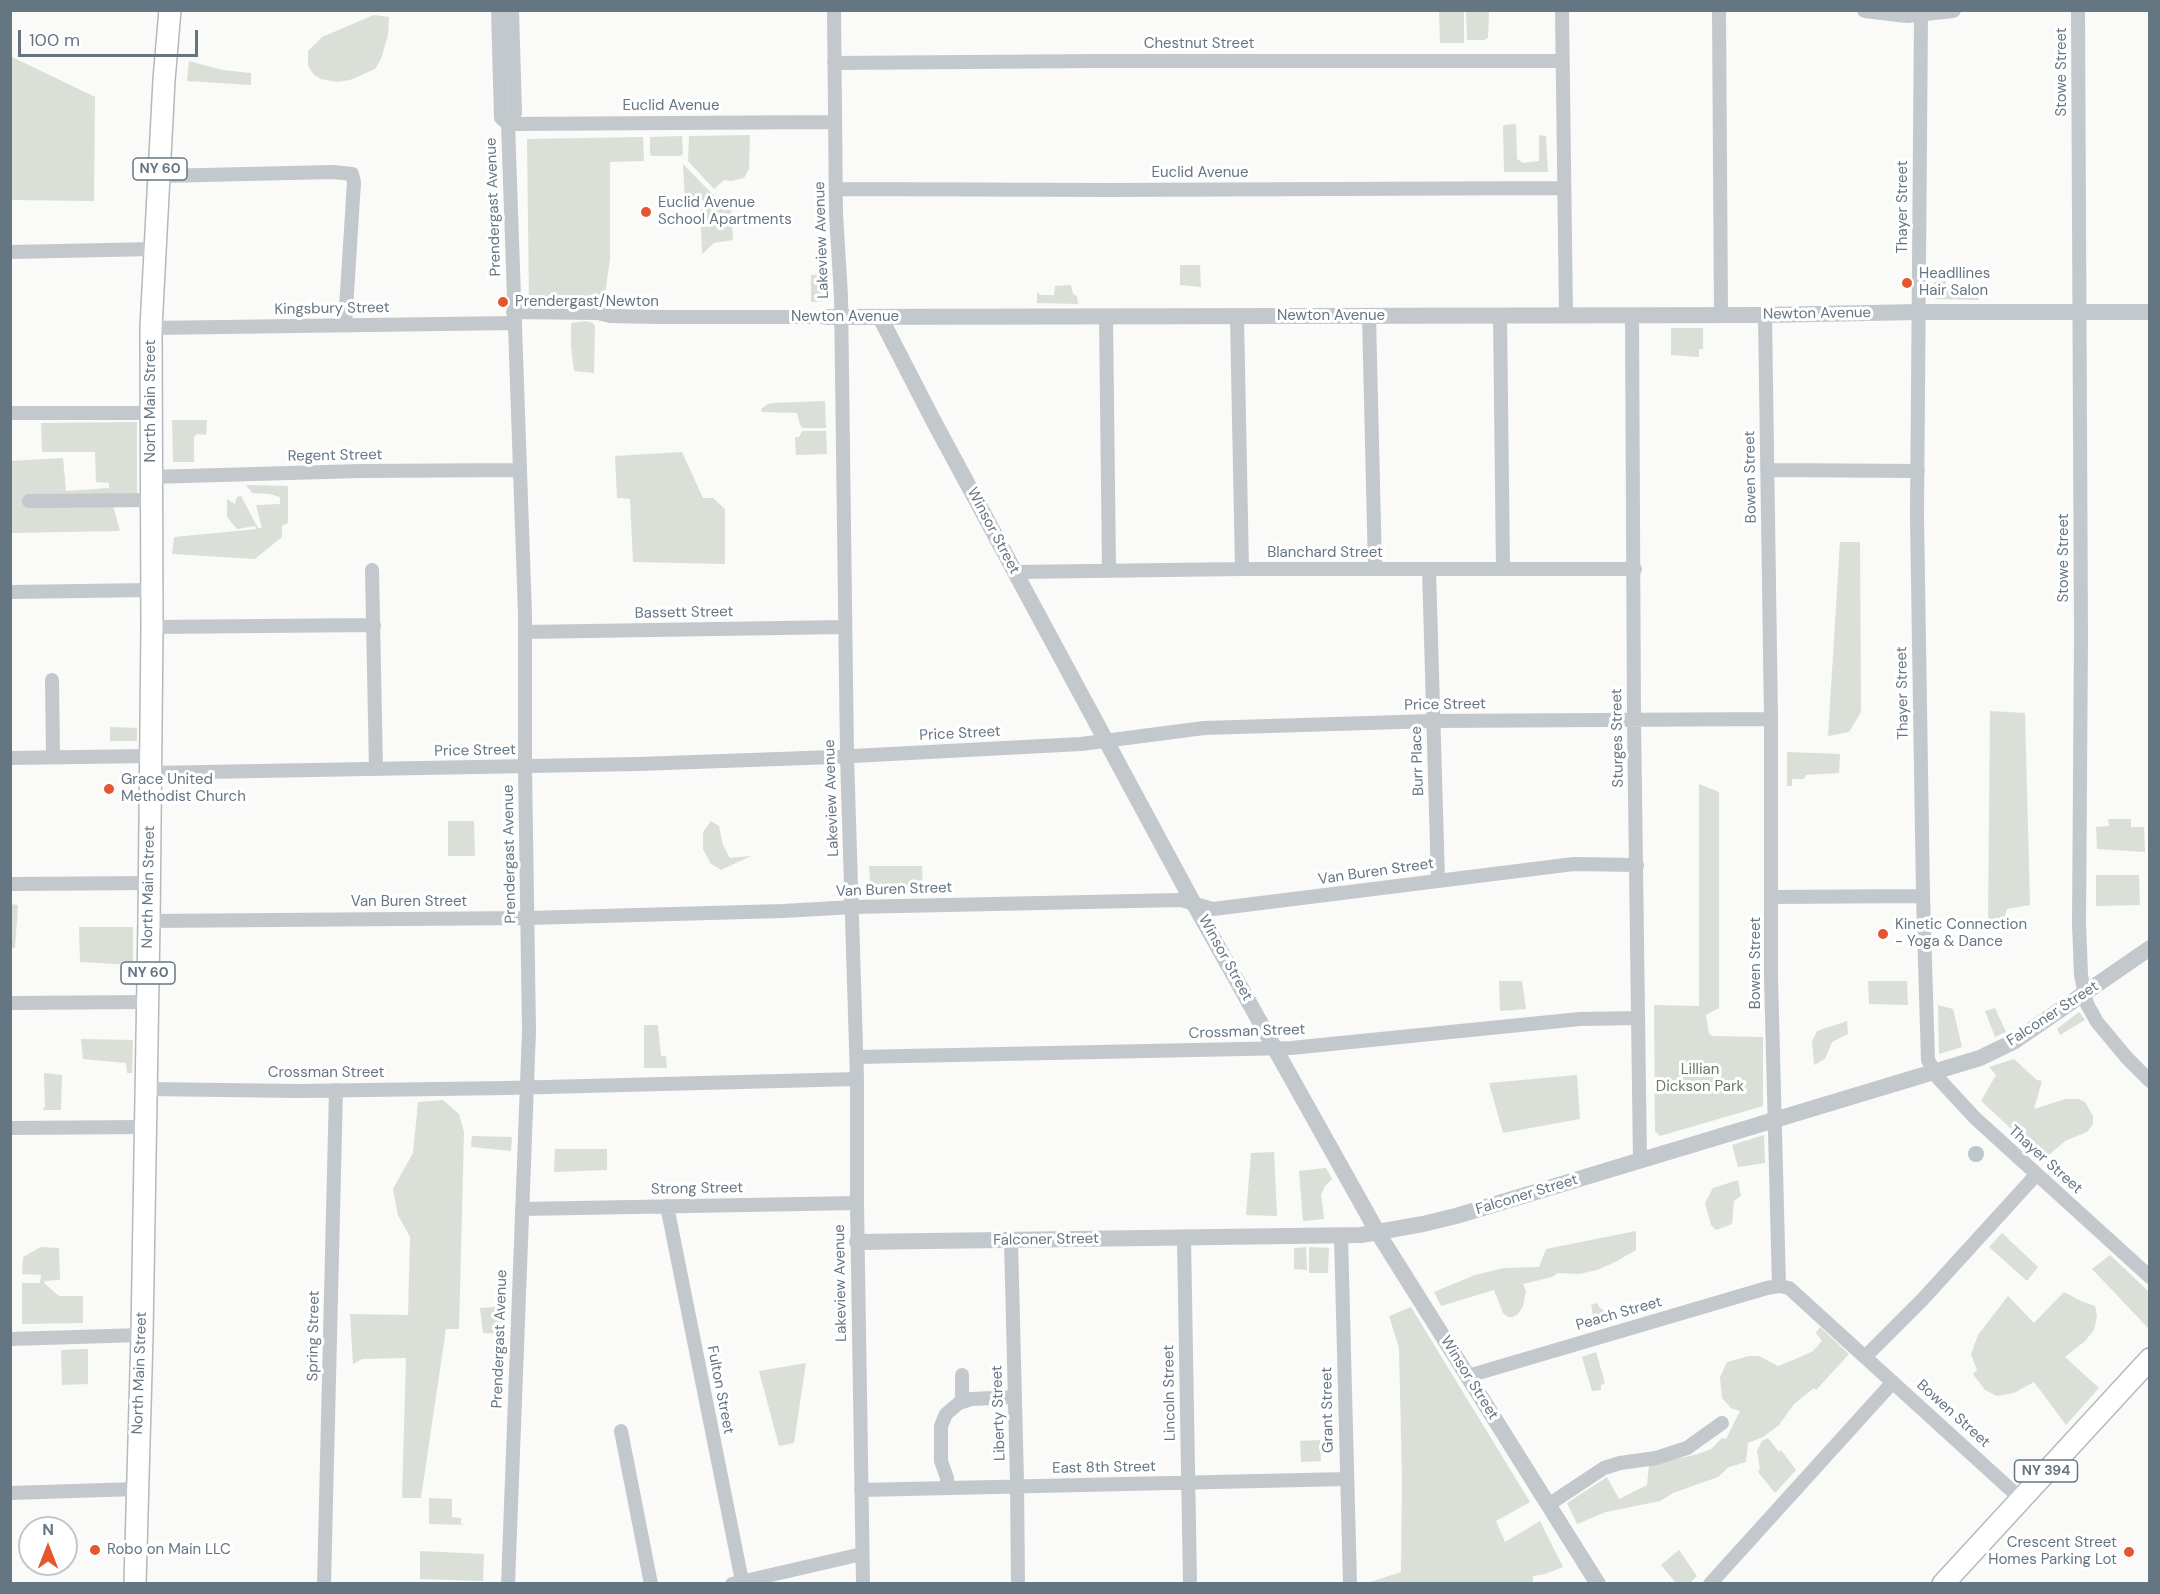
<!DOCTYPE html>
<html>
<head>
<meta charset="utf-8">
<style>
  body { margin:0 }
  #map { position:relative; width:2160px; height:1594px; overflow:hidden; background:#fafaf8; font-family:"DM Sans",sans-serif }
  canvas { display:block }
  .frame { position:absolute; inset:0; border:12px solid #657683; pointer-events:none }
  .north { position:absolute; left:18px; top:1516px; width:60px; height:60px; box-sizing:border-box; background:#fff; border:2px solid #c1c8cd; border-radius:50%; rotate:0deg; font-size:16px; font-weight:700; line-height:24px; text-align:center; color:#657683 }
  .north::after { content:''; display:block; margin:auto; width:21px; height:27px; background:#e4572e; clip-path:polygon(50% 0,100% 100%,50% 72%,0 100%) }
  .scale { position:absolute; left:18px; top:30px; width:180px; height:27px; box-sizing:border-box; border:3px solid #657683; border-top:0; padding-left:8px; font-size:18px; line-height:21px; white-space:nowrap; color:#657683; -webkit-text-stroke:4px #fff; paint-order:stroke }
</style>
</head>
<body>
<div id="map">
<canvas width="2160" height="1594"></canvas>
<div class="frame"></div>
<div class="north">N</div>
<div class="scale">100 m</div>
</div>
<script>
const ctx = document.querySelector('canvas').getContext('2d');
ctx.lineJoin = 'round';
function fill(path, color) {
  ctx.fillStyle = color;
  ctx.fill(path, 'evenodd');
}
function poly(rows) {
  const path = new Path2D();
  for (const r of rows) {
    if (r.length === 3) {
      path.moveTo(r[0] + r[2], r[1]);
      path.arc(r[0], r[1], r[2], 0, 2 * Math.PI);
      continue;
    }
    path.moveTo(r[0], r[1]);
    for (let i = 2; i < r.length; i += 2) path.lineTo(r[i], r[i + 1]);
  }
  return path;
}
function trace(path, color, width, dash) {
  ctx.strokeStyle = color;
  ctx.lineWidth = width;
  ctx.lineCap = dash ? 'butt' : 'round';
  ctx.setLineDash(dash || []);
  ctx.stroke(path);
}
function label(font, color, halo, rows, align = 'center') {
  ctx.font = font + ' "DM Sans",sans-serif';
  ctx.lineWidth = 6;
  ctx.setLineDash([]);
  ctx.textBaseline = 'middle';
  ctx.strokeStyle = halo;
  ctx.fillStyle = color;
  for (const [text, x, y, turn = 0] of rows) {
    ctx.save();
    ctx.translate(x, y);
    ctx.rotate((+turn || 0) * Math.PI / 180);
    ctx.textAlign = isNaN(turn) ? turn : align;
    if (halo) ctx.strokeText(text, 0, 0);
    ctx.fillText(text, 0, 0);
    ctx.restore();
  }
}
const green = poly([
  [1439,11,1464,11,1464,43,1440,43],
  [1466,11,1489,11,1488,38,1484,40,1467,40],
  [374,15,389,17,388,35,381,59,375,69,350,80,337,82,321,79,314,75,308,66,308,51,322,37],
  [10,56,95,97,94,201,11,200],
  [189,61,222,70,251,73,251,85,187,81],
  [1516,124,1517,159,1523,163,1539,161,1539,135,1546,136,1548,172,1504,172,1503,127,1504,125],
  [750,135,749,169,744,178,731,181,724,180,714,189,688,161,689,136],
  [682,136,683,153,681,156,652,156,650,154,650,137],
  [643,137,644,161,610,162,610,259,604,301,529,302,527,139],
  [683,164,719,201,697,200,696,203,685,202],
  [700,204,731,205,733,240,714,243,702,254],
  [1180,265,1200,265,1201,287,1180,285],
  [823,274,823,301,811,302,811,275],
  [1946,281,1946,284,1977,284,1979,300,1935,299,1934,282],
  [1071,285,1073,294,1077,296,1078,304,1037,303,1037,292,1040,295,1054,295,1055,286],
  [586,321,593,323,595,326,594,373,574,371,571,347,571,323],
  [1671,328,1703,328,1703,349,1699,349,1699,357,1671,355],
  [825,401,826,428,802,428,799,422,797,413,762,412,761,409,768,404,773,403],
  [172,420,207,420,206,435,197,434,194,437,194,462,173,462],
  [137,422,137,495,111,498,120,531,11,533,10,461,63,458,66,491,109,488,109,483,96,482,95,452,42,452,41,423],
  [802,431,826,431,827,454,796,455,795,437,799,437],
  [682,452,703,498,713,498,725,509,725,564,633,562,630,499,617,498,615,456],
  [246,485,288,486,288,523,282,526,282,537,255,559,172,554,174,537,257,529,255,526,237,529,227,517,227,499,235,504,237,497,241,496,258,528,262,528,256,505,280,504,280,497,270,494,252,493],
  [1840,542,1860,542,1861,712,1849,732,1828,736],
  [1990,711,2025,713,2030,905,2007,909,2003,922,1988,925],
  [110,727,137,728,137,741,110,741],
  [1787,752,1840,754,1839,773,1806,775,1804,779,1792,779,1792,786,1787,786],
  [1699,784,1719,792,1719,1008,1706,1015,1709,1034,1713,1036,1763,1037,1763,1106,1660,1136,1655,1131,1654,1005,1699,1006],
  [2108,819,2131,819,2131,827,2144,827,2145,852,2097,849,2096,827,2109,826],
  [448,821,474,821,475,856,448,856],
  [711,821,719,826,723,845,730,858,751,856,721,870,711,864,703,849,703,832],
  [869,866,922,866,923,893,871,893],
  [2096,875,2139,875,2140,905,2096,906],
  [11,904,18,905,15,948,11,948],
  [79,927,133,927,133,965,80,962],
  [1499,981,1522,981,1526,1009,1500,1011],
  [1868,981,1907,981,1908,1005,1869,1004],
  [1938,1005,1953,1009,1962,1047,1939,1054],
  [1995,1008,2006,1032,1995,1037,1985,1011],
  [2079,1012,2085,1020,2060,1035,2057,1029],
  [1847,1021,1848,1034,1832,1042,1825,1059,1814,1065,1812,1041,1817,1031],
  [644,1025,658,1025,661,1056,666,1056,667,1068,644,1068],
  [81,1039,133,1040,132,1073,127,1073,126,1063,83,1059],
  [2014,1059,2037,1080,2042,1081,2034,1109,2065,1099,2079,1099,2085,1102,2093,1116,2093,1124,2087,1132,2065,1141,2044,1159,1981,1101,1996,1075,1989,1067],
  [44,1073,62,1075,61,1110,43,1110,45,1106],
  [1577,1075,1580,1119,1503,1133,1489,1083],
  [443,1100,459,1114,464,1132,459,1329,446,1329,421,1498,402,1498,406,1358,362,1359,353,1364,350,1314,408,1315,410,1237,398,1215,393,1189,413,1153,418,1102],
  [1764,1135,1765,1163,1738,1167,1732,1145],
  [472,1136,512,1137,511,1151,471,1147],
  [555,1149,607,1149,607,1170,554,1172],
  [1274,1152,1277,1216,1246,1215,1251,1153],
  [1326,1168,1332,1179,1325,1186,1321,1195,1324,1219,1303,1221,1299,1171],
  [1738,1180,1741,1196,1734,1201,1732,1224,1716,1230,1711,1225,1705,1203,1713,1188],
  [1636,1231,1636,1250,1615,1262,1597,1270,1579,1274,1558,1273,1552,1277,1523,1284,1526,1291,1523,1306,1518,1314,1513,1317,1508,1317,1503,1313,1494,1290,1441,1306,1434,1292,1475,1275,1504,1268,1539,1267,1546,1249],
  [2002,1233,2038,1267,2027,1281,1989,1247],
  [41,1247,59,1248,60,1280,45,1281,44,1283,59,1296,83,1296,83,1323,22,1324,22,1283,40,1283,41,1275,22,1274,23,1257],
  [1306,1247,1307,1270,1294,1269,1294,1248],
  [1309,1247,1329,1248,1328,1273,1309,1273],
  [2110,1255,2149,1292,2148,1328,2092,1269],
  [2064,1292,2081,1301,2095,1306,2097,1317,2094,1330,2085,1341,2065,1357,2099,1388,2066,1425,2034,1382,2014,1393,1997,1396,1985,1390,1973,1374,1977,1370,1971,1354,1978,1335,2008,1296,2034,1323],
  [1597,1303,1599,1307,1614,1319,1589,1326,1588,1321,1594,1320,1591,1305],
  [506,1306,504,1334,483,1333,480,1308],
  [1411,1307,1530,1502,1496,1521,1505,1542,1540,1521,1563,1567,1545,1574,1533,1576,1533,1583,1367,1583,1401,1572,1402,1479,1399,1348,1389,1316],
  [1820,1327,1849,1354,1816,1390,1814,1388,1794,1404,1779,1425,1763,1437,1748,1443,1746,1462,1729,1467,1718,1477,1673,1493,1660,1501,1606,1512,1577,1524,1567,1503,1607,1477,1619,1499,1647,1485,1649,1465,1698,1454,1711,1449,1722,1438,1726,1439,1740,1411,1731,1408,1722,1398,1720,1377,1727,1362,1749,1356,1759,1356,1778,1366,1798,1358,1813,1351,1822,1341,1816,1333],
  [88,1349,88,1384,62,1385,61,1350],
  [1596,1352,1605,1383,1601,1385,1601,1390,1592,1391,1582,1357],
  [806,1363,794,1443,779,1446,759,1371],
  [1768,1438,1779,1452,1781,1450,1796,1470,1775,1493,1758,1472,1760,1469,1757,1451,1762,1441],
  [1320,1440,1321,1461,1301,1462,1300,1441],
  [429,1498,452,1499,452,1517,461,1518,461,1524,465,1525,429,1524],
  [1679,1550,1697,1576,1690,1583,1676,1583,1661,1565],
  [420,1551,484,1554,483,1581,420,1579]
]);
const water = poly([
  [1976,1154,8]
]);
const minor = poly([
  [498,10,501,118,508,124],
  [834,10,836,214,841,296,847,756,857,1079,857,1204,863,1584],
  [1562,10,1566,315],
  [1719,10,1721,315],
  [2078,10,2081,636,2079,924,2081,975,2087,1004,2097,1022,2127,1058,2150,1081],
  [1921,15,1917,516,1923,896,1928,1060,1938,1078,1975,1118,2150,1277],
  [834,63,1099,61,1563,61],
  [508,124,525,614,525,766,529,1031,508,1584],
  [508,124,835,122],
  [508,124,515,113,512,10],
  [159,176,333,172,352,174,354,182,345,325],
  [836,189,1109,190,1564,188],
  [10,252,155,249],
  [513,312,598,313,610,316,658,317,826,317],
  [1632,315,1634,720,1640,1161],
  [1765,315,1771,719,1771,977,1779,1286],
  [1369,316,1375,569],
  [1500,316,1503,569],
  [1106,317,1109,570],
  [1237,317,1242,569],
  [151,328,513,323],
  [10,413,150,413],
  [1767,470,1918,471],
  [150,477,360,471,520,470],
  [29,501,151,500],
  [1429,569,1438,880],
  [372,570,376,769],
  [1015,572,1242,569,1635,569],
  [10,592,151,590],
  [152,627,374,625],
  [525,632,844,627],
  [52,680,53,757],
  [10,758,150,756],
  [150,773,639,764,834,757,1081,744,1204,728,1433,721,1771,719],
  [10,884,149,883],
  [1772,897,1923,896],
  [149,921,528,918,783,911,853,907,1181,900,1213,909,1574,864,1637,865],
  [10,1003,147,1002],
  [857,1057,1291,1048,1580,1019,1638,1018],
  [146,1089,298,1091,507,1088,857,1079],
  [10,1128,145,1127],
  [667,1206,742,1581],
  [522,1209,857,1203],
  [1341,1236,1350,1584],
  [1184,1238,1190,1584],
  [1011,1241,1017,1482,1018,1584],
  [10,1339,142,1335],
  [1866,1356,1923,1299,2036,1175],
  [962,1375,962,1402],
  [1468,1376,1767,1288,1779,1286,1789,1288,2021,1499],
  [621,1431,651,1584],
  [947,1488,947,1478,941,1461,941,1426,946,1414,959,1403,971,1399,1015,1397],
  [861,1490,1347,1479],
  [10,1493,137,1489],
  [1548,1505,1604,1468,1620,1463,1656,1458,1687,1448,1722,1423],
  [324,1584,336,1090],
  [732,1584,862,1554],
  [1710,1584,1893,1382]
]);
const tertiary = poly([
  [1865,10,1907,15,1953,10],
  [826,317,1765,315,1919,312,2150,312],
  [880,317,933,420,1194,904,1378,1233,1598,1584],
  [857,1242,1361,1235,1423,1224,1456,1216,1980,1058,2015,1041,2150,948]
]);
const primary = poly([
  [1943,1584,2150,1359]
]);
const trunk = poly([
  [135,1584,142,1335,149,921,152,627,151,328,164,80,170,10]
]);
const markers = [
  [646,212,6,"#e4572e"],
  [1907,283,6,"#e4572e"],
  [503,302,6,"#e4572e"],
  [109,789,6,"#e4572e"],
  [1883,934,6,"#e4572e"],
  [95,1550,6,"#e4572e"],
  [2129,1552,6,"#e4572e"]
];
const shields = [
  [160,169,54],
  [148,973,54],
  [2046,1471,63]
];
const shieldNames = [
  ["NY 60",160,169],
  ["NY 60",148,973],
  ["NY 394",2046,1471]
];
const streetNames = [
  ["Chestnut Street",1199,44],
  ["Stowe Street",2062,72,-90],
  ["Euclid Avenue",671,106],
  ["Euclid Avenue",1200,173],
  ["Prendergast Avenue",494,207,-92],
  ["Thayer Street",1903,207,-90],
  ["Lakeview Avenue",822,240,-92],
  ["Kingsbury Street",332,309,-1],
  ["Newton Avenue",1817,314,-1],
  ["Newton Avenue",1331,316],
  ["Newton Avenue",845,317],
  ["North Main Street",151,401,-90],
  ["Regent Street",335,456,-1],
  ["Bowen Street",1751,477,-91],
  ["Winsor Street",993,531,62],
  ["Blanchard Street",1325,553],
  ["Stowe Street",2064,558,-90],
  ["Bassett Street",684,613,-1],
  ["Thayer Street",1903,693,-91],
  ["Price Street",1445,705,-1],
  ["Price Street",960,734,-3],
  ["Sturges Street",1618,738,-91],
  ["Price Street",475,751,-1],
  ["Burr Place",1418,761,-92],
  ["Lakeview Avenue",832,798,-92],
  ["Prendergast Avenue",510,854,-91],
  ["Van Buren Street",1376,872,-8],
  ["North Main Street",149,887,-89],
  ["Van Buren Street",894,890,-2],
  ["Van Buren Street",409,902],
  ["Winsor Street",1225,958,61],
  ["Bowen Street",1756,963,-90],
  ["Falconer Street",2053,1014,-33],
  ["Crossman Street",1247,1032,-2],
  ["Crossman Street",326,1073],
  ["Thayer Street",2045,1160,42],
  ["Strong Street",697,1189,-1],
  ["Falconer Street",1527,1195,-17],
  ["Falconer Street",1046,1240,-1],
  ["Lakeview Avenue",841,1283,-91],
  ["Peach Street",1619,1314,-16],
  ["Spring Street",314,1336,-89],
  ["Prendergast Avenue",500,1339,-88],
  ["North Main Street",140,1373,-88],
  ["Winsor Street",1469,1378,58],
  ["Fulton Street",720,1390,79],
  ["Lincoln Street",1170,1393,-91],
  ["Grant Street",1328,1410,-91],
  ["Liberty Street",999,1413,-92],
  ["Bowen Street",1953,1414,42],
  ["East 8th Street",1104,1468,-1]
];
const poiNames = [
  ["Euclid Avenue",658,203],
  ["School Apartments",658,220],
  ["Headllines",1919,274],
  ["Hair Salon",1919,291],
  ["Prendergast/Newton",515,302],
  ["Grace United",121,780],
  ["Methodist Church",121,797],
  ["Kinetic Connection",1895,925],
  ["- Yoga & Dance",1895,942],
  ["Crescent Street",2117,1543,"right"],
  ["Homes Parking Lot",2117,1560,"right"],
  ["Robo on Main LLC",107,1550]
];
const parkNames = [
  ["Lillian",1700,1070],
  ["Dickson Park",1700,1087]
];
fill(green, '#dadfd7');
fill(water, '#bbc7cb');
trace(primary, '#b5babe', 24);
trace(trunk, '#b4b9bd', 24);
trace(minor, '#c3c8cc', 14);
trace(tertiary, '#c3c8cc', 16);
trace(primary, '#fff', 21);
trace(trunk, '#fff', 21);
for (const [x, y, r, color] of markers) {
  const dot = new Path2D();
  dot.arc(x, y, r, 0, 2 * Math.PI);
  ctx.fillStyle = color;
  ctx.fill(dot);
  trace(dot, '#fff', 2);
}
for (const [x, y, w] of shields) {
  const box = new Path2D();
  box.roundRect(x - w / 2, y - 11, w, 22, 4.5);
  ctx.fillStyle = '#fff';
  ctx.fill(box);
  trace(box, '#657683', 1.5);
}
label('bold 14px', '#657683', null, shieldNames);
label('15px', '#657683', '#fff', streetNames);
label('15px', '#657683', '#fff', poiNames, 'left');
label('15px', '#687a64', '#fff', parkNames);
</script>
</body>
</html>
